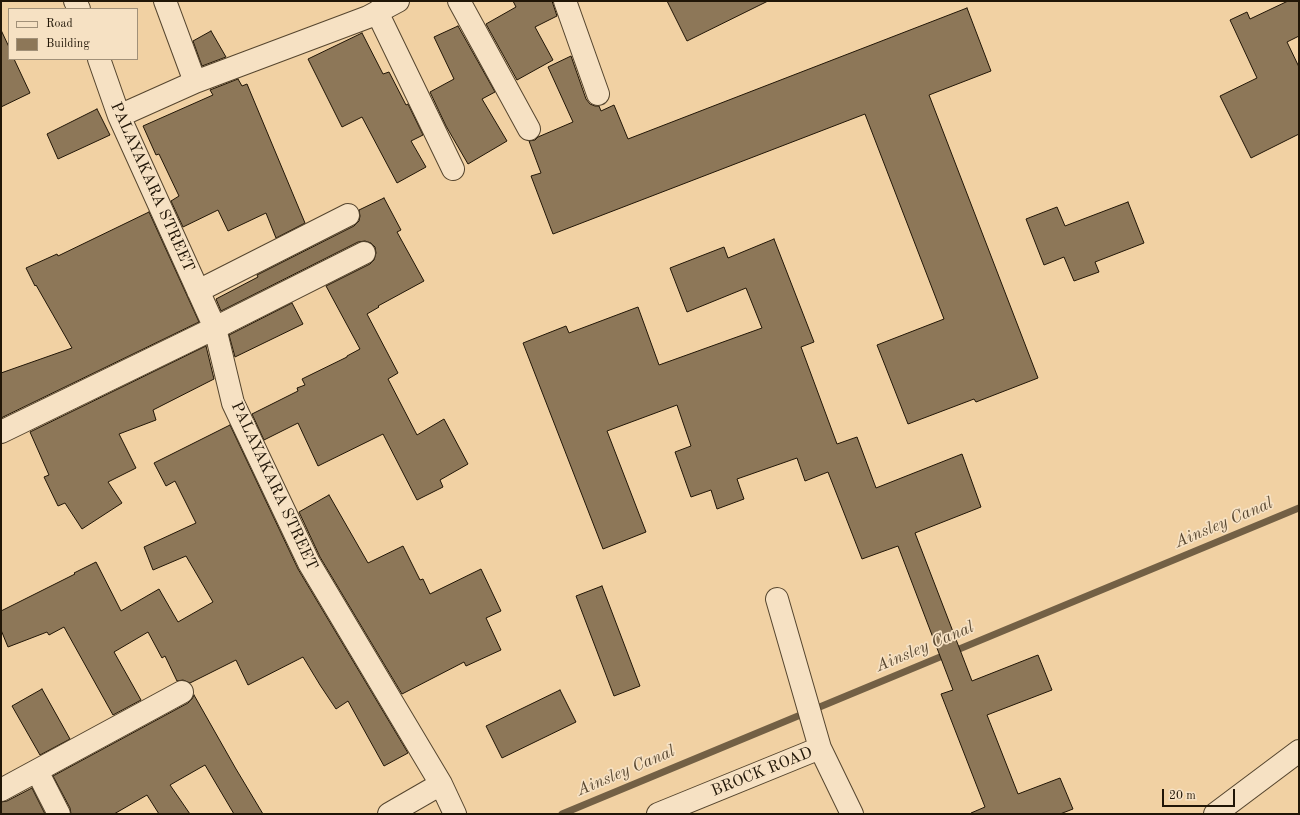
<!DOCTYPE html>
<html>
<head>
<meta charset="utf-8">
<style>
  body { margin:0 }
  #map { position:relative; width:1300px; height:815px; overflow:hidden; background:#f1d1a3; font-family:"Old Standard TT",serif }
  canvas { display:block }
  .frame { position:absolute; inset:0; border:2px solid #211607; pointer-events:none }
  .legend { position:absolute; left:8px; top:8px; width:130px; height:52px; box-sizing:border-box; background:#f6e1c3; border:1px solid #a19078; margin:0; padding:5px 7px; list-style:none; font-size:12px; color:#211607 }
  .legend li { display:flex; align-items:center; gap:8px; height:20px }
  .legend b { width:20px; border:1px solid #a19078 }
  .scale { position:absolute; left:1162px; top:789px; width:73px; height:18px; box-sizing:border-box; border:2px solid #211607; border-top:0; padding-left:5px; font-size:12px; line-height:14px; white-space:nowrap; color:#211607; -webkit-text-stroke:3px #f6e1c3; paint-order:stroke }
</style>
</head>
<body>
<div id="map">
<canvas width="1300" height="815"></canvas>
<div class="frame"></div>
<ul class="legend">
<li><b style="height:5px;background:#f6e1c3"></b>Road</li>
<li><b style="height:11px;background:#8d7758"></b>Building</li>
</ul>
<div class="scale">20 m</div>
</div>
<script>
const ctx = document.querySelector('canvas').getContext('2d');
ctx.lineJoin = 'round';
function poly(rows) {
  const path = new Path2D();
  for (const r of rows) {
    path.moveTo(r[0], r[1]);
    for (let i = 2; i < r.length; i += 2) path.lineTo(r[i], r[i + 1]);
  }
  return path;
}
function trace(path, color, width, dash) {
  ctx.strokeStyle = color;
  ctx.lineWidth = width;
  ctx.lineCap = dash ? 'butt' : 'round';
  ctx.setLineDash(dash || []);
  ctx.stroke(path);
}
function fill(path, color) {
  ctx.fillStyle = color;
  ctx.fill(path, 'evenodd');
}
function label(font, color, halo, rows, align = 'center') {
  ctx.font = font + ' "Old Standard TT",serif';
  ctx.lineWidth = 3.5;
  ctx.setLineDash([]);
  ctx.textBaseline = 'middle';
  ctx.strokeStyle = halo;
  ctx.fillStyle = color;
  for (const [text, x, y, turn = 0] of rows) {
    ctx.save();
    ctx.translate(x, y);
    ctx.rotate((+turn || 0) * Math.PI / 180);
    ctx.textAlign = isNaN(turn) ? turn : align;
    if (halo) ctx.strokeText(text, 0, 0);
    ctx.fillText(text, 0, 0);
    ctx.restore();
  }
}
const stream = poly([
  [562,814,1299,508]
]);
const building = poly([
  [513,1,552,1,557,16,535,27,553,60,517,80,486,24,516,7,513,1],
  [667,1,768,1,687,41,667,1],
  [1288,1,1299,1,1299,36,1287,42,1299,67,1299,134,1251,158,1220,96,1257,78,1230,20,1247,12,1250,19,1288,1],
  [967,8,991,71,929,95,1038,378,976,402,974,399,908,424,877,345,944,319,865,114,553,234,531,176,541,173,529,141,535,140,538,137,573,122,548,67,571,56,586,99,590,104,595,106,599,106,601,111,614,105,628,139,967,8],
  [458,26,495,92,482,99,507,141,468,164,446,126,430,92,454,79,434,37,458,26],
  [1,30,9,47,9,59,14,59,30,93,1,107,1,30],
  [211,31,226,57,202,66,193,41,211,31],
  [362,33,383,74,389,72,406,105,408,104,423,135,411,141,426,167,397,183,362,117,342,127,308,59,362,33],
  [238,79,242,86,247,84,305,223,276,238,266,213,228,231,218,210,183,227,171,201,179,196,159,154,156,155,143,126,213,95,210,90,238,79],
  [97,109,110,135,58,159,47,134,97,109],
  [384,198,401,230,397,232,424,281,378,306,379,307,367,314,398,373,388,379,417,435,444,419,468,464,440,480,443,487,417,500,383,434,318,466,298,423,264,440,252,414,298,391,297,388,305,385,302,379,347,357,347,356,360,349,326,286,370,264,374,260,376,253,375,247,371,243,365,241,358,242,221,311,216,299,258,277,257,275,354,226,359,221,360,216,359,210,384,198],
  [1128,202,1144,243,1095,262,1099,272,1074,281,1064,257,1044,265,1026,219,1057,207,1065,226,1128,202],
  [149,212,199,322,1,418,1,373,72,348,36,285,35,286,26,268,57,254,58,256,149,212],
  [774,239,814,342,801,347,837,444,857,437,876,488,962,454,981,507,915,533,972,681,1038,655,1052,690,987,715,1018,794,1060,778,1073,809,1060,814,971,814,971,813,985,807,941,694,953,690,898,546,862,559,828,472,805,481,797,458,737,479,744,499,717,509,711,490,691,497,675,452,691,446,677,405,607,431,646,532,603,549,523,343,566,326,569,333,638,307,659,365,762,328,746,288,687,312,670,268,724,247,728,258,774,239],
  [292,303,303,324,235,357,229,335,292,303],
  [206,346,214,379,153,410,156,420,119,434,136,468,108,482,122,503,82,529,65,503,58,506,44,477,49,475,30,432,206,346],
  [230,425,298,569,408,753,384,766,348,701,336,709,320,685,303,657,248,685,236,660,190,683,183,680,177,681,165,656,162,658,148,632,114,652,141,700,113,715,64,627,49,635,47,632,8,647,1,630,1,611,75,574,74,573,96,562,121,611,159,589,178,622,213,602,186,556,153,570,144,547,196,523,175,481,166,486,154,463,230,425],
  [329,495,368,563,403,546,420,580,423,579,430,594,481,569,501,611,486,618,501,650,466,666,464,662,402,694,320,557,299,512,329,495],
  [602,586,640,686,614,696,576,596,602,586],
  [42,689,70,739,40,755,12,706,42,689],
  [560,690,576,722,502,758,486,726,560,690],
  [194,695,236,769,263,814,234,814,205,765,170,785,190,814,159,814,147,795,114,814,71,814,70,808,53,776,188,703,192,699,194,695],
  [32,788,45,814,1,814,1,802,7,801,32,788]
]);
const minor = poly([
  [75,1,79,9],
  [165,1,195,82],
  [459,1,529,129],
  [565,1,598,94],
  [377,12,453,169],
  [99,59,119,116,215,328,233,403,309,563,441,784,455,814],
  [119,116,195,82,368,17,398,1],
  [198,291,348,215],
  [1,432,215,328,364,253],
  [777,599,820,748],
  [37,771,59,814],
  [1,790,182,692],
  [389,814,441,784],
  [658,814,820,748,852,814],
  [1215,814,1299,751]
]);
const streetNames = [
  ["PALAYAKARA STREET",152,187,66],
  ["PALAYAKARA STREET",274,486,65],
  ["BROCK ROAD",762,772,-22]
];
const waterNames = [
  ["Ainsley Canal",1224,523,-23],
  ["Ainsley Canal",925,647,-23],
  ["Ainsley Canal",626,771,-23]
];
trace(stream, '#736045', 7);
fill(building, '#8d7758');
trace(building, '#211607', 1);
trace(minor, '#55452e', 24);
trace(minor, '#f6e1c3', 22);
label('16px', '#211607', '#f6e1c3', streetNames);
label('italic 17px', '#584730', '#f6e1c3', waterNames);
</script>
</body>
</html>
